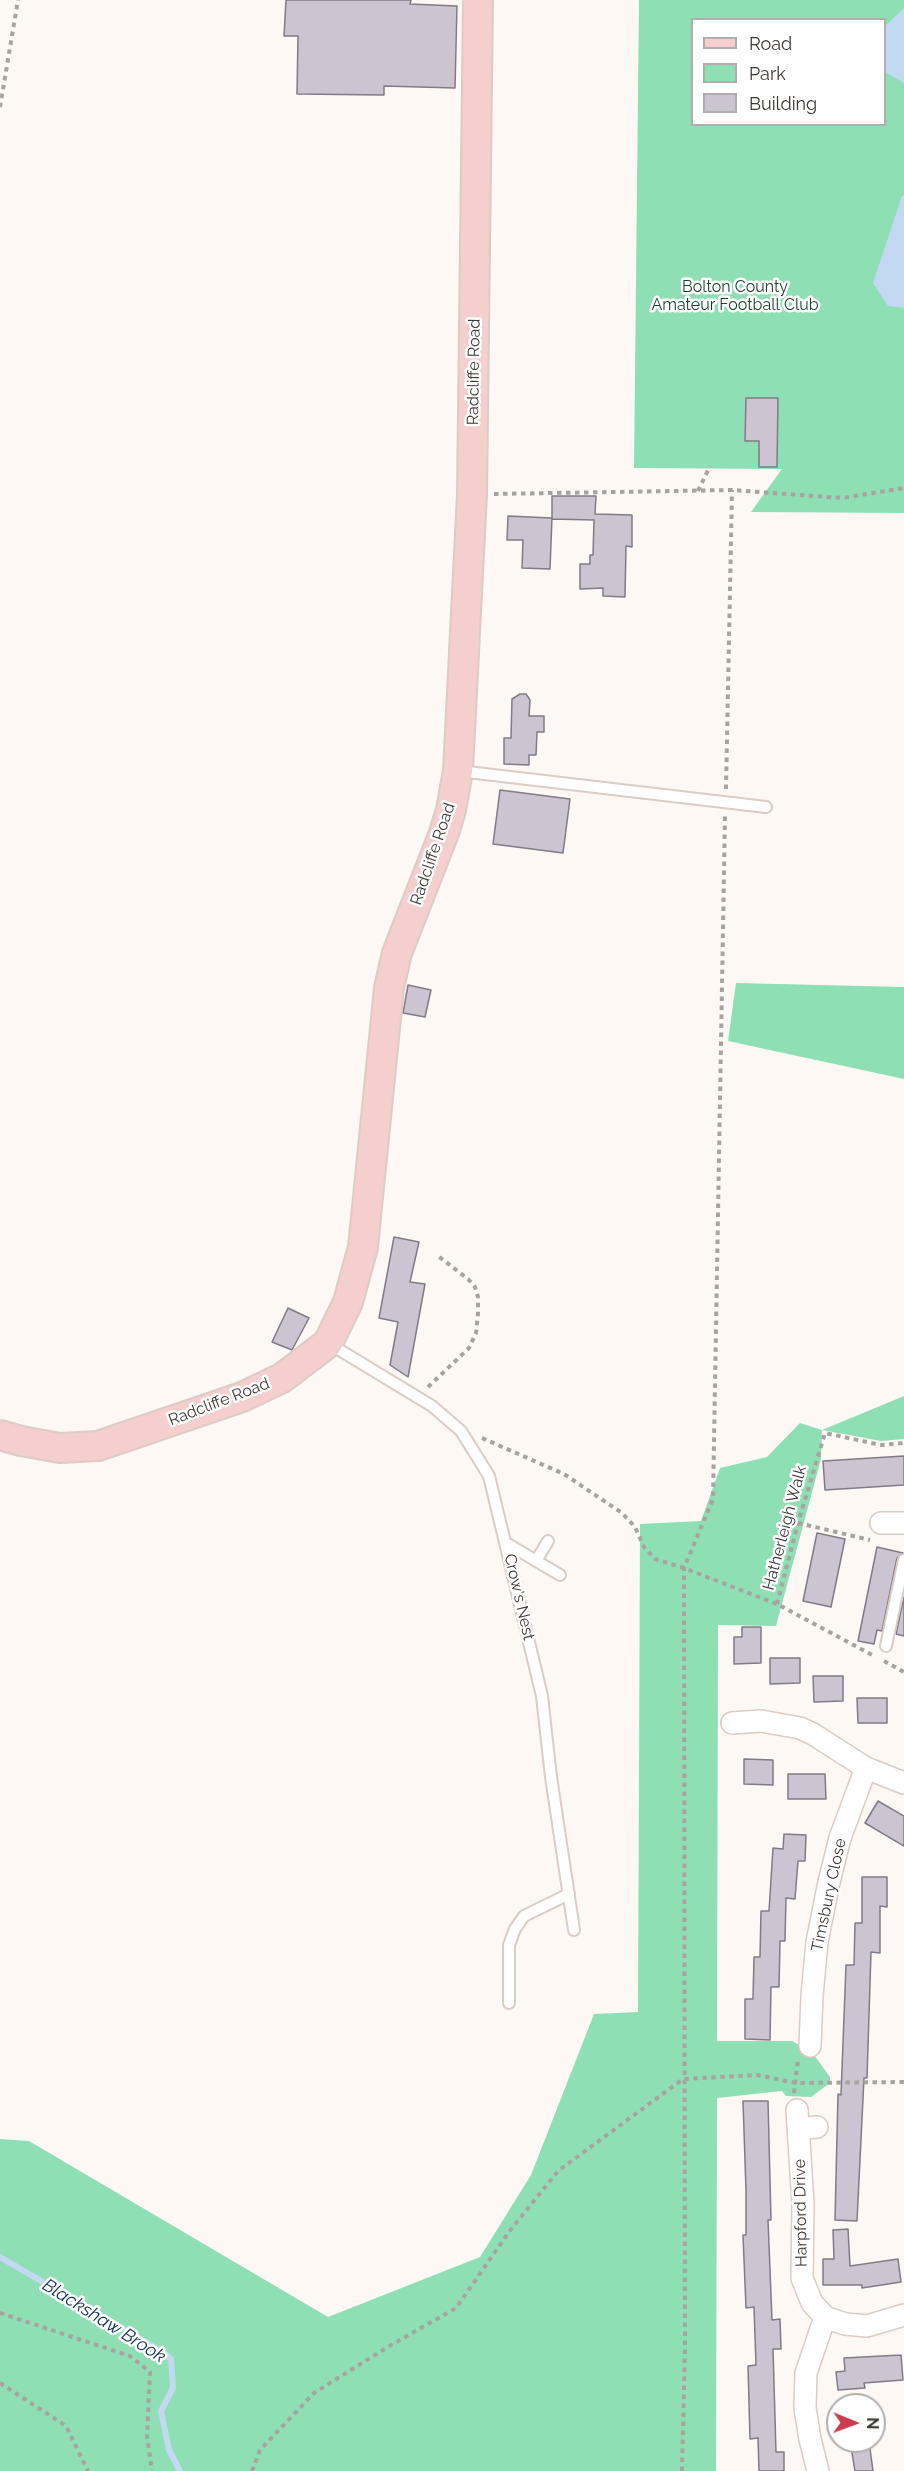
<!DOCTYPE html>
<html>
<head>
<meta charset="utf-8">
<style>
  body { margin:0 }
  #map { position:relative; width:904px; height:2471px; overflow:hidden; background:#fef8f4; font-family:Raleway,sans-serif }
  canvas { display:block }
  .legend { position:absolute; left:691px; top:18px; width:195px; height:108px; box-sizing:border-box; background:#fff; border:2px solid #b1afae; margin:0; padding:8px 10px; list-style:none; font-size:18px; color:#3d3734 }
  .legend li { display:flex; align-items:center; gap:12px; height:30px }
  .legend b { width:30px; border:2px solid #b1afae }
  .north { position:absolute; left:826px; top:2393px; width:60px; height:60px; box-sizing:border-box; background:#fff; border:2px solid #b1afae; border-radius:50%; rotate:91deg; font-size:16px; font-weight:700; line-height:24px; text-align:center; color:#3d3734 }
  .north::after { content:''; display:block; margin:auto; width:21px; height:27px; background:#cb3b4c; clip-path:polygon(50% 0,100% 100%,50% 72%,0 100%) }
</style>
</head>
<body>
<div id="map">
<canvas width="904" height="2471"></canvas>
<ul class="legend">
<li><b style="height:8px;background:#f5cece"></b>Road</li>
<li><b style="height:16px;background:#8edfb4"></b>Park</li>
<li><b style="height:16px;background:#cdc4d2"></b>Building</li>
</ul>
<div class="north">N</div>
</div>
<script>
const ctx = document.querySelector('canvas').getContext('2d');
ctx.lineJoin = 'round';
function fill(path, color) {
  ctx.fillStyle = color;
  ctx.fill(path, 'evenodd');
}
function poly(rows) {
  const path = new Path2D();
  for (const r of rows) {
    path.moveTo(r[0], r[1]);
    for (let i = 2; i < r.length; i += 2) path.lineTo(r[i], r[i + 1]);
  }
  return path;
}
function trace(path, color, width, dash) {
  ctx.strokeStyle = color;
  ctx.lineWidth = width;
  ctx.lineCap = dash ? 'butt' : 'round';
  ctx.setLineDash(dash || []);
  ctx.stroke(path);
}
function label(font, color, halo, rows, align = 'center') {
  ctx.font = font + ' Raleway,sans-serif';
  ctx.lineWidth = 5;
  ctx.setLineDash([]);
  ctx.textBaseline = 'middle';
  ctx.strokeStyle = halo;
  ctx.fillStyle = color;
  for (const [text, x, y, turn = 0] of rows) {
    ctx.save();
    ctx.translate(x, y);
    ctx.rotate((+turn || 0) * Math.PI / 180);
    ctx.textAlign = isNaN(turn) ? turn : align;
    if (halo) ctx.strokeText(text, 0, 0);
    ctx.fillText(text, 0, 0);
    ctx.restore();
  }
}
const green = poly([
  [639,0,904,0,904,513,751,512,782,469,634,468],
  [692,20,884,20,884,124,692,124],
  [736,983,904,987,904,1079,728,1041],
  [904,1396,904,1439,881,1441,822,1430,821,1459,776,1626,718,1625,717,2041,792,2041,812,2052,830,2077,830,2083,811,2097,786,2096,782,2091,717,2098,716,2471,0,2471,0,2139,29,2141,328,2317,480,2257,531,2175,594,2014,638,2012,640,1524,701,1521,720,1468,767,1457,800,1423,822,1430]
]);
const water = poly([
  [904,8,904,83,885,72,884,27],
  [904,195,904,308,888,306,873,283,902,196]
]);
const stream = poly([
  [0,2257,163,2352,171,2359,173,2388,161,2411,169,2450,180,2471]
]);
const building = poly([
  [286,0,411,0,410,4,457,6,455,88,384,86,384,95,297,94,298,36,284,36,286,0],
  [746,398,778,398,777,467,759,467,759,441,745,441,746,398],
  [552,496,596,496,595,514,632,515,632,547,626,546,625,597,603,596,603,588,580,589,580,564,590,564,590,555,593,555,594,520,552,519,552,496],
  [508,516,552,518,550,569,522,568,523,540,507,540,508,516],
  [520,694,526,694,530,700,529,716,544,716,544,732,537,732,536,755,529,755,529,765,504,764,504,738,511,738,512,699,520,694],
  [500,790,570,799,563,853,493,844,500,790],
  [408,985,431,990,425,1017,403,1013,408,985],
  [394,1237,419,1242,410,1282,425,1284,408,1377,390,1365,398,1322,379,1318,394,1237],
  [288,1308,309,1318,292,1350,272,1342,288,1308],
  [904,1456,904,1485,825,1490,823,1461,904,1456],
  [817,1533,845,1539,831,1607,803,1601,817,1533],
  [877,1547,903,1553,897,1558,882,1631,877,1630,874,1644,858,1641,877,1547],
  [904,1597,904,1636,896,1634,904,1597],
  [742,1627,761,1627,761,1663,734,1664,734,1637,742,1637,742,1627],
  [770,1658,800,1658,800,1683,770,1684,770,1658],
  [813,1676,843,1676,843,1701,814,1702,813,1676],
  [857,1698,887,1698,887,1723,858,1723,857,1698],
  [744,1759,773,1760,773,1785,744,1784,744,1759],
  [788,1774,825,1774,826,1799,788,1799,788,1774],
  [878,1801,904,1816,904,1846,865,1823,878,1801],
  [784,1834,806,1835,805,1861,798,1861,795,1899,786,1898,785,1941,780,1941,779,1987,771,1987,770,2040,745,2039,745,1999,753,1999,754,1957,760,1957,761,1911,769,1911,773,1848,783,1849,784,1834],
  [862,1877,887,1877,887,1907,880,1906,880,1953,871,1952,867,2078,864,2078,857,2221,835,2220,838,2094,841,2095,846,1965,854,1965,855,1923,862,1923,862,1877],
  [743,2101,768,2101,771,2220,768,2220,772,2320,780,2319,781,2349,773,2349,776,2452,784,2452,784,2471,759,2471,758,2438,750,2439,748,2366,756,2365,754,2307,746,2308,743,2235,746,2235,746,2191,743,2101],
  [848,2229,850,2266,898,2259,901,2282,862,2288,862,2285,823,2285,823,2259,834,2259,833,2230,848,2229],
  [901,2355,903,2380,864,2383,865,2388,838,2390,836,2372,845,2371,844,2358,901,2355],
  [850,2441,869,2441,873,2471,855,2471,850,2441]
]);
const path = poly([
  [0,107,18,0],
  [698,491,710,466],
  [494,494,732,490,842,498,904,488],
  [726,789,732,490],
  [428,1387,469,1348,476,1333,478,1313,478,1297,475,1287,468,1279,438,1256],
  [482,1438,564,1474,622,1513,635,1527,644,1547,655,1559,684,1568,777,1604,874,1656],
  [798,1523,870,1540],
  [777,1604,798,1523,825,1433,881,1445,904,1443],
  [884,1661,904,1672],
  [794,2093,798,2059],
  [0,2313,130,2356,150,2372,147,2436,152,2471],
  [0,2383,66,2426,88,2471],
  [252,2471,260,2450,314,2393,391,2345,456,2308,509,2232,558,2171,683,2079,757,2075,796,2083,904,2082],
  [682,2471,685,2349,684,1568,713,1499,725,815]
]);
const lane = poly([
  [459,771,766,807],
  [328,1343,432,1406,461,1431,489,1476,542,1696,551,1777,574,1930],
  [506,1543,560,1575],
  [536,1561,548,1541],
  [886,1646,904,1560],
  [509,2003,509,1945,515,1929,524,1916,569,1894]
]);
const street = poly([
  [881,1523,904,1523],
  [732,1723,761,1721,800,1728,813,1734,866,1768,904,1783],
  [810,2046,812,1996,817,1942,829,1882,840,1838,866,1768],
  [797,2110,803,2204,802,2278,812,2303,825,2317,845,2324,867,2326,904,2315],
  [799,2129,817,2127],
  [818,2471,810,2439,805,2408,806,2373,825,2317]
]);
const secondary = poly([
  [0,1435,21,1441,60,1448,98,1446,242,1397,282,1378,328,1343,348,1302,363,1247,389,988,397,953,444,833,451,810,458,771,472,494,478,0]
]);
const parkNames = [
  ["Bolton County",735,287],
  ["Amateur Football Club",735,305]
];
const streetNames = [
  ["Radcliffe Road",474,372,-89],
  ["Radcliffe Road",433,854,-71],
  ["Radcliffe Road",219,1402,-21],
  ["Hatherleigh Walk",785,1528,-75],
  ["Crow's Nest",519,1597,77],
  ["Timsbury Close",829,1895,-78],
  ["Harpford Drive",801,2213,-91]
];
const waterNames = [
  ["Blackshaw Brook",104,2321,32]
];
fill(green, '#8edfb4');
fill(water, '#c3d8f2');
trace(stream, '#c3d8f2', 6);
fill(building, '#cdc4d2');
trace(building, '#827a87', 1.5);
trace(lane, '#dcccc4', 14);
trace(street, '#dcccc4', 24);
trace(secondary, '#dcccc4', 32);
trace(path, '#a9a3a0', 4, [4.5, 4.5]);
trace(lane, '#fff', 10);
trace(street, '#fff', 21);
trace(secondary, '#f5cece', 28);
label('16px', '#193f2d', '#fff', parkNames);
label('16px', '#3d3734', '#fff', streetNames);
label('italic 18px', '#0c3058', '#fff', waterNames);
</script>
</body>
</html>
